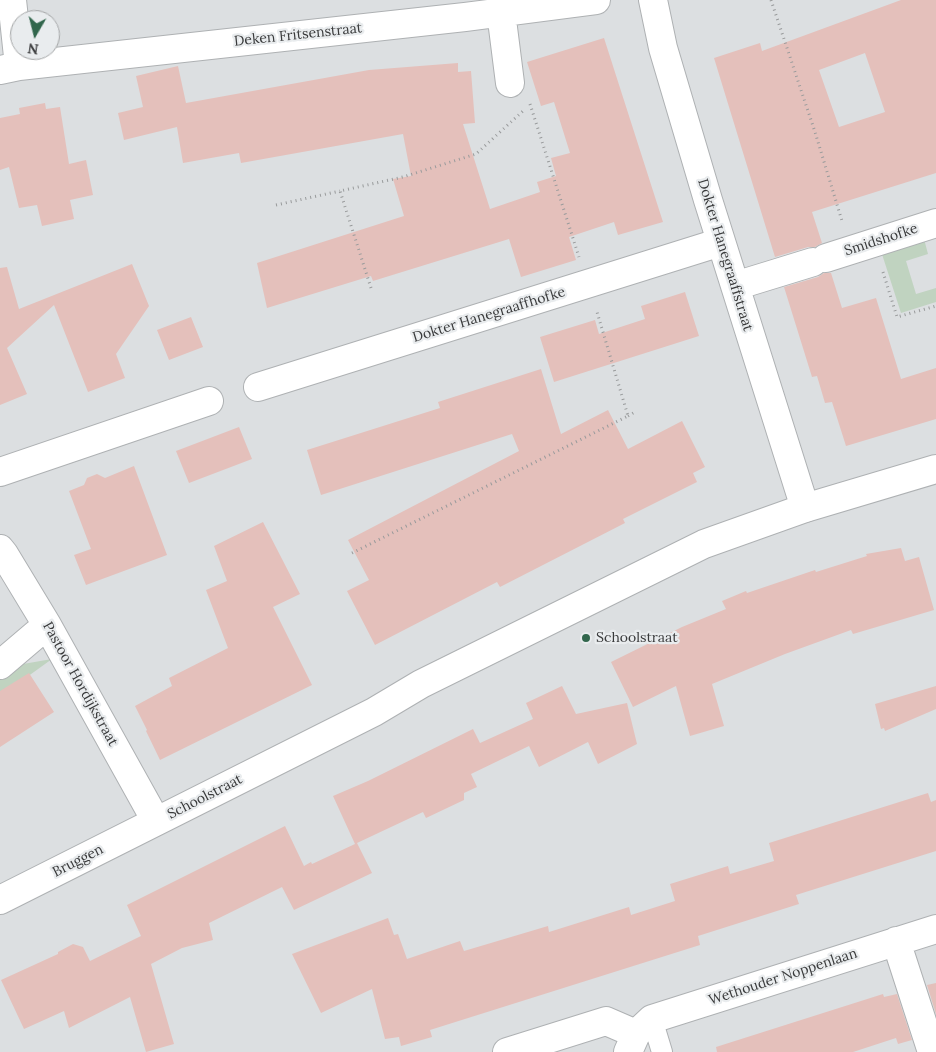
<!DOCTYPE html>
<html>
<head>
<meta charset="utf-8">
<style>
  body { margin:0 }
  #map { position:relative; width:936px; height:1052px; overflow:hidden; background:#dcdfe1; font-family:Lora,serif }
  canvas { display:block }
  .north { position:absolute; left:10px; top:10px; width:50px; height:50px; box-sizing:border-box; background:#e9ecee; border:1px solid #a3a5a6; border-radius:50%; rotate:188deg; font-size:14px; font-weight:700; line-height:20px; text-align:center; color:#393a3b }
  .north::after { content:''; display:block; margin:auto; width:18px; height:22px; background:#31664c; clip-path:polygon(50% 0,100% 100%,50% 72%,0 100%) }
</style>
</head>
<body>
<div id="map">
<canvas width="936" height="1052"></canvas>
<div class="north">N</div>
</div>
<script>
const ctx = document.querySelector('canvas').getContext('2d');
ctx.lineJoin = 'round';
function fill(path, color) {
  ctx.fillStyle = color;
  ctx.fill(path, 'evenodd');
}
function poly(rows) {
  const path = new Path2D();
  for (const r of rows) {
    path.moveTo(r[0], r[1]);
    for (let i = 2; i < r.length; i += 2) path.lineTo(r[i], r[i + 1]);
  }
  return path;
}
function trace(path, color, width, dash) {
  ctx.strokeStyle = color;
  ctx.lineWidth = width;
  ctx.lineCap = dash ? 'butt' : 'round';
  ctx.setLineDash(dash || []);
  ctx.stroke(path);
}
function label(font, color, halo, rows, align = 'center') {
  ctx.font = font + ' Lora,serif';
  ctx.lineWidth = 4.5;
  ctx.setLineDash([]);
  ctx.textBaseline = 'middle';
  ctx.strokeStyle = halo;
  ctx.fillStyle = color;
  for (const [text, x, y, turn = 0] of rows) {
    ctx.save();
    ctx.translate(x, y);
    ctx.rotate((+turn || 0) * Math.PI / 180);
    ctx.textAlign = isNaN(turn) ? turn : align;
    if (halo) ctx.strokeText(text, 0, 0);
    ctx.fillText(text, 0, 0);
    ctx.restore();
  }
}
const green = poly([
  [923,235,928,254,906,261,916,294,936,288,936,302,901,313,880,248],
  [52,659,27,677,0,700,0,679,23,664]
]);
const building = poly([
  [901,0,936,0,936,173,812,212,822,243,815,247,808,247,775,257,714,58,760,43,762,51],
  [865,53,885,112,839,127,819,70],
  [604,38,663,222,618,235,614,222,569,237,576,260,521,277,509,239,373,281,371,276,267,308,257,263,404,216,393,179,411,176,403,134,241,163,239,153,183,163,177,127,124,140,118,113,143,107,136,76,178,66,186,103,369,70,458,63,458,72,471,71,475,123,463,124,490,209,540,192,537,182,556,176,551,158,570,153,554,102,541,106,527,62],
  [45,103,46,109,60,107,69,164,86,160,93,195,70,200,74,219,42,226,37,205,19,208,9,167,0,170,0,118,20,114,19,108],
  [132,264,149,306,116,354,125,378,88,392,54,305,7,348,27,394,0,405,0,268,7,267,19,309],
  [824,273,831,273,842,308,876,298,901,379,936,368,936,419,846,446,832,402,825,403,817,376,812,377,784,287,818,277],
  [685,292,699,336,554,382,540,337,595,320,599,334,645,319,641,306],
  [191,317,203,347,169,360,157,330],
  [541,369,561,434,608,410,628,449,682,421,705,467,693,473,697,482,623,519,625,523,500,587,497,582,375,645,347,591,369,580,348,540,519,451,512,434,321,495,307,450,440,408,438,402],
  [239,427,252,459,189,483,176,451],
  [134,466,167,555,86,585,74,555,91,549,69,491,84,485,87,478,97,474,105,478],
  [263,522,300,594,273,607,312,685,160,760,146,731,147,730,135,706,172,686,169,678,228,648,206,590,227,581,214,546],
  [901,548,905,561,919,557,934,610,853,634,851,630,785,654,712,684,724,726,690,736,676,686,633,707,611,662,682,627,726,609,722,601,746,591,747,593,815,570,816,572,867,556,866,554],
  [29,673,54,712,0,747,0,691],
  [562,686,576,714,627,703,637,744,598,764,588,742,539,767,529,746,471,774,477,787,464,793,464,800,426,818,423,812,357,843,372,873,294,910,282,887,209,923,213,940,182,948,151,964,174,1044,146,1052,130,997,69,1028,64,1011,24,1029,1,980,58,954,58,952,73,944,83,947,90,961,141,936,127,905,285,826,304,866,311,862,312,864,355,844,333,796,368,781,473,729,480,743,533,719,526,703],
  [936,686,936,709,885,731,884,728,881,729,875,704],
  [928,793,931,802,936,800,936,851,796,895,799,904,698,936,700,945,430,1030,432,1037,401,1046,399,1037,385,1039,372,989,321,1013,292,954,388,918,394,935,398,934,407,959,460,941,464,951,548,926,549,932,629,907,631,915,675,901,670,884,728,866,730,874,774,861,769,843],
  [936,983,936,1014,927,985],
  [883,994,884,997,897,994,912,1040,898,1044,896,1038,853,1052,717,1052,716,1047]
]);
const path = poly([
  [771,0,815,132,842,221],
  [530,104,579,257],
  [276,205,340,191],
  [883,272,897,317,936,306],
  [371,288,340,191,403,177,476,154,523,111],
  [628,416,635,412],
  [352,553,628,416,597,312]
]);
const pedestrian = poly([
  [652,1019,662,1052]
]);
const minor = poly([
  [12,0,19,66],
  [653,0,663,48,708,200,805,508],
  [501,12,510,83],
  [0,70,19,66,465,17,596,0],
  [826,258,936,223],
  [735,286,813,262],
  [258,387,721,242],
  [0,472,209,401],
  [0,549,4,554,47,625,156,821],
  [0,665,47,625],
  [896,941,932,1052],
  [507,1052,606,1021,636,1034],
  [628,1052,636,1034,652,1019,936,929]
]);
const tertiary = poly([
  [0,900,374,712,421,684,704,544,805,508,936,469]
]);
const markers = [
  [586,638,5,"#31664c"]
];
const streetNames = [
  ["Deken Fritsenstraat",298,35,-6],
  ["Smidshofke",881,240,-18],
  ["Dokter Hanegraaffstraat",725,255,73],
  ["Dokter Hanegraaffhofke",489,315,-17],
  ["Pastoor Hordijkstraat",80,684,61],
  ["Schoolstraat",205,797,-27],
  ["Bruggen",78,861,-27],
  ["Wethouder Noppenlaan",783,977,-18]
];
const poiNames = [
  ["Schoolstraat",596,638]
];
fill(green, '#c0d3c0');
fill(building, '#e4c0bb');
trace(pedestrian, '#aeb1b3', 22);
trace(minor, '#aeb1b3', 30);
trace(tertiary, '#aeb1b3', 30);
trace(path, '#989a9b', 3, [1, 4]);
trace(pedestrian, '#fff', 20);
trace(minor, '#fff', 28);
trace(tertiary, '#fff', 28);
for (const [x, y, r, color] of markers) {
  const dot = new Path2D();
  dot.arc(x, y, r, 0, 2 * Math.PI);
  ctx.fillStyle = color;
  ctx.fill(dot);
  trace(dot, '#e9ecee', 2);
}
label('14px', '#393a3b', '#e9ecee', streetNames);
label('14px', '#393a3b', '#e9ecee', poiNames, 'left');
</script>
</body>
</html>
